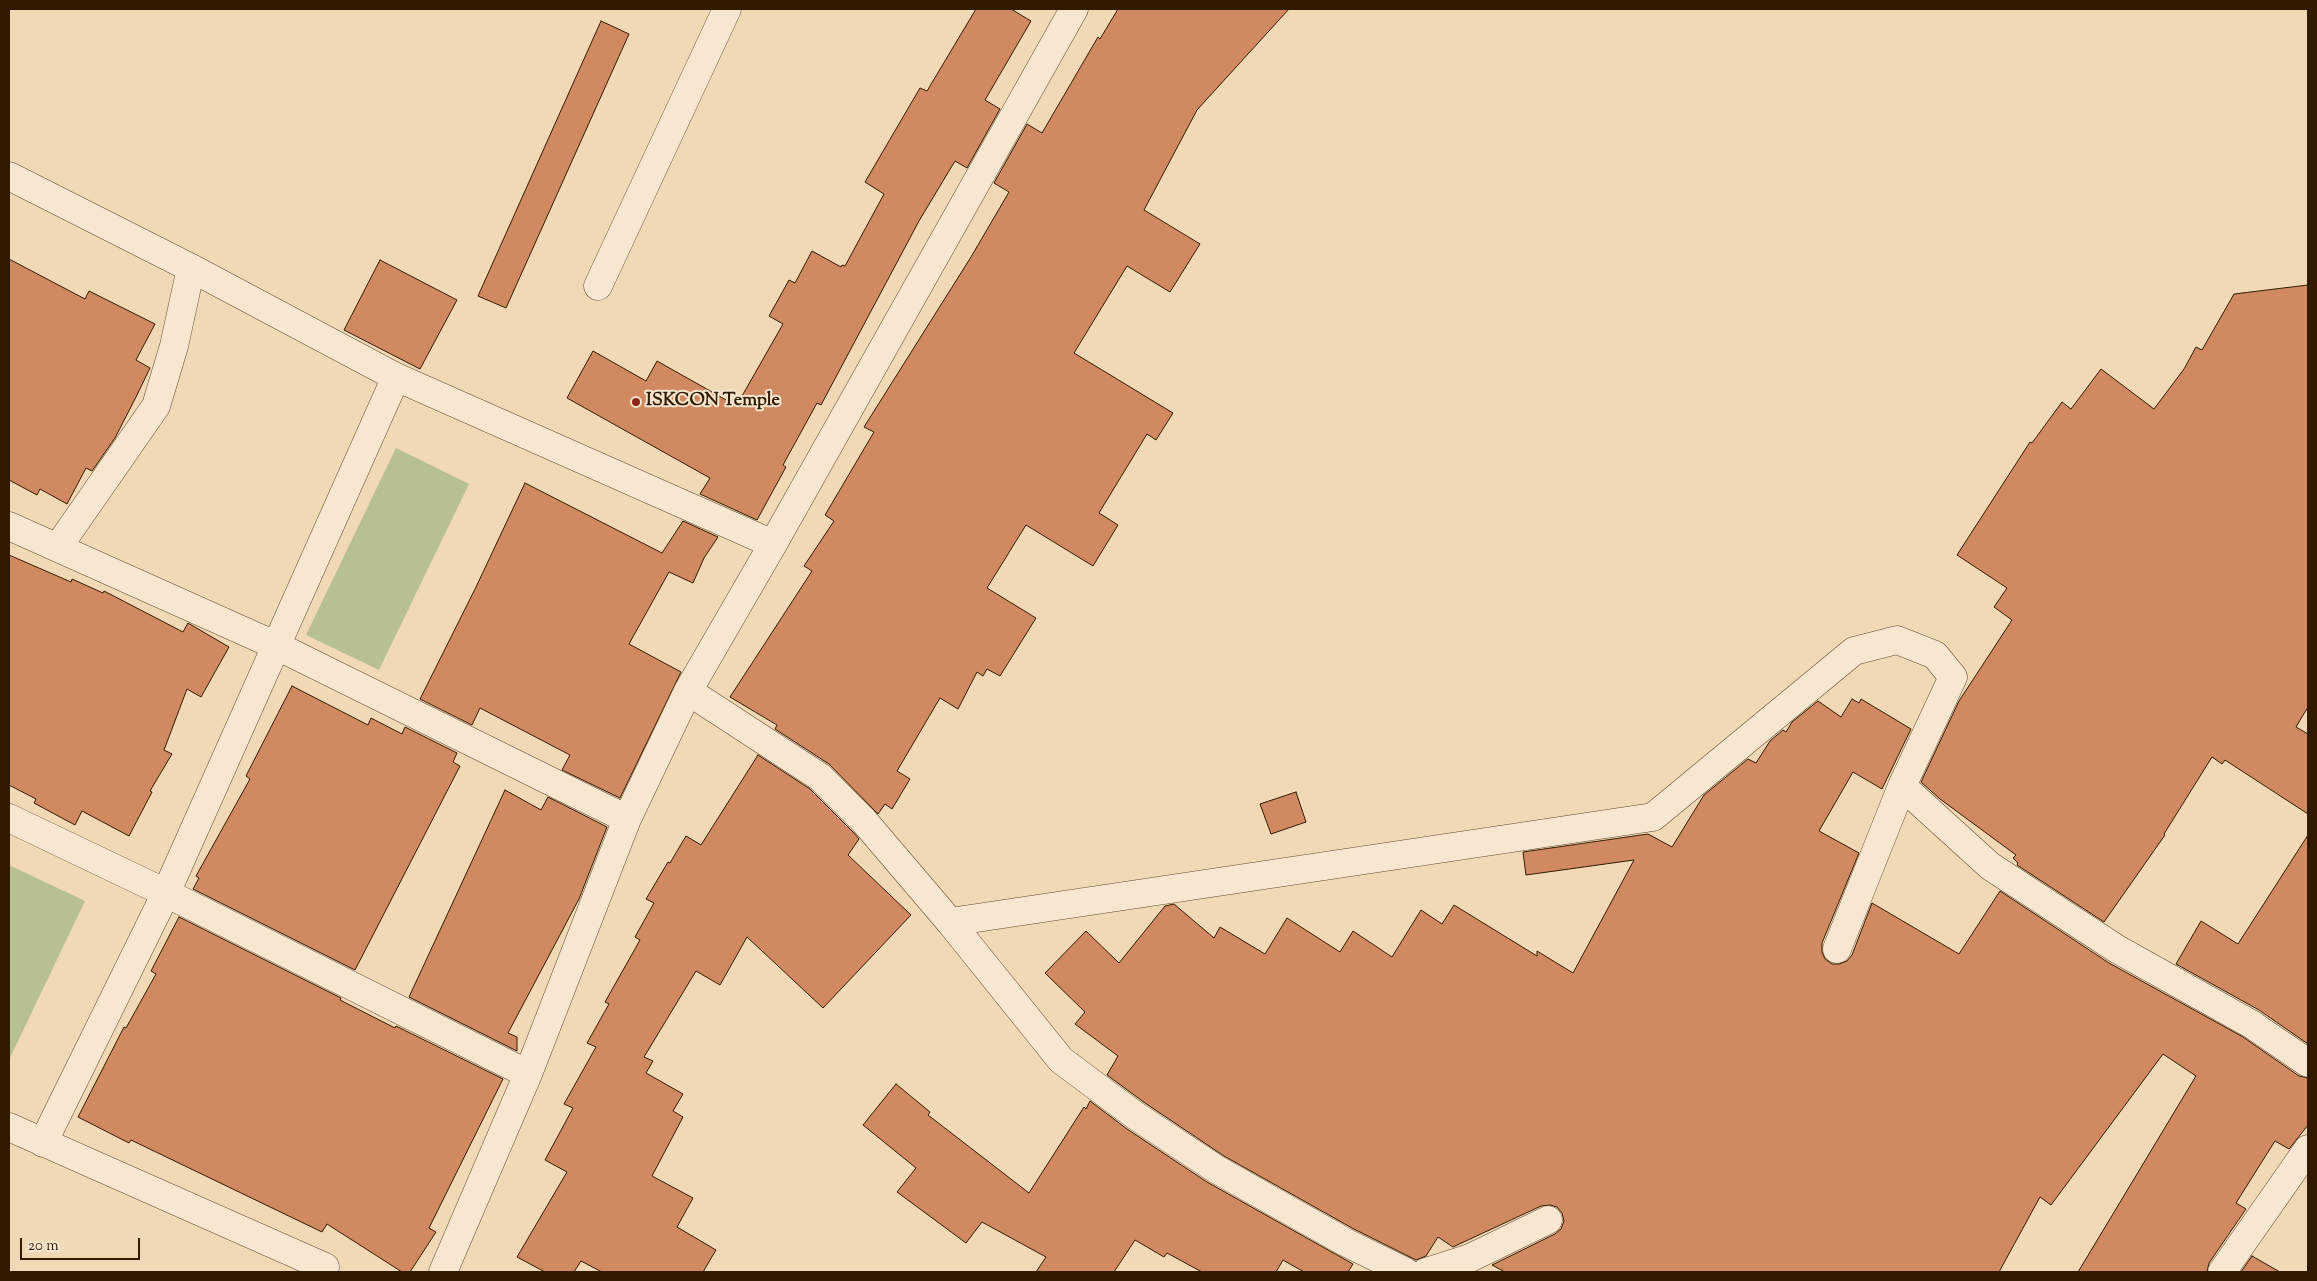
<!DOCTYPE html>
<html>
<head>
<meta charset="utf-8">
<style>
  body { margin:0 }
  #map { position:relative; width:2317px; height:1281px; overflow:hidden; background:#f2d9b6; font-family:"Sorts Mill Goudy",serif }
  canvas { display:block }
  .frame { position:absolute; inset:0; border:10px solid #311b00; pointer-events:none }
  .scale { position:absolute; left:20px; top:1238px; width:120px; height:22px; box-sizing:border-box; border:2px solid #311b00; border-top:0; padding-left:6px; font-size:15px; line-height:18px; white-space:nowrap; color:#311b00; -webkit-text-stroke:4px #f7e6d0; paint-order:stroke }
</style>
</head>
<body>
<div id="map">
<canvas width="2317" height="1281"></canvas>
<div class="frame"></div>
<div class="scale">20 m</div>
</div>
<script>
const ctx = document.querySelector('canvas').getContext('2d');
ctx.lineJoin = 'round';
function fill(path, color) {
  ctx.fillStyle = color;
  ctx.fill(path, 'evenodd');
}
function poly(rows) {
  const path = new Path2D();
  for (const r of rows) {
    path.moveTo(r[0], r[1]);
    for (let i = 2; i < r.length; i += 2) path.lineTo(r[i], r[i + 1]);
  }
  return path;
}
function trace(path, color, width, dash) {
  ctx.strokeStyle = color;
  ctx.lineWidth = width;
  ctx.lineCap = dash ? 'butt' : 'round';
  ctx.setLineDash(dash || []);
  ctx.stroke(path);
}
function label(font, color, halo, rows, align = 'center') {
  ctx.font = font + ' "Sorts Mill Goudy",serif';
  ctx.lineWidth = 4;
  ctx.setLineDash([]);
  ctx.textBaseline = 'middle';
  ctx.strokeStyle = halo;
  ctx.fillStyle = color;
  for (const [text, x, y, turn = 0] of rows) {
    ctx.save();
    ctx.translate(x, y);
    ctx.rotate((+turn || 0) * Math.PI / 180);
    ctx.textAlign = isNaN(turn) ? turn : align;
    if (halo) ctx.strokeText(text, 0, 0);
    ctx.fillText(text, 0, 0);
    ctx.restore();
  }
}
const green = poly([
  [396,448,469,484,379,670,306,635],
  [9,865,85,901,9,1060]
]);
const building = poly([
  [976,9,1011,9,1031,21,985,100,1000,109,967,168,955,161,919,221,821,405,817,403,783,465,786,467,757,520,700,494,710,478,567,398,593,351,646,381,657,361,728,401,730,398,738,403,783,324,769,316,789,280,795,283,812,251,841,267,842,265,845,266,884,194,865,182,920,88,927,91,976,9],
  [1118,9,1289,9,1197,110,1144,210,1200,244,1170,292,1127,266,1074,353,1173,413,1156,440,1147,434,1099,513,1118,525,1093,566,1026,525,987,588,1036,618,1000,676,987,669,983,676,977,672,958,709,940,698,897,771,910,779,892,809,885,804,878,814,829,764,775,729,777,725,730,697,812,571,804,566,834,521,825,515,874,432,864,427,971,257,1009,192,994,183,1027,124,1042,133,1098,37,1100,39,1118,9],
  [601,21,629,34,506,308,478,296,601,21],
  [9,259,85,299,89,291,155,324,136,360,150,368,136,397,115,438,92,471,86,468,67,504,40,489,37,495,9,480,9,259],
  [380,260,457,300,420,369,344,330,380,260],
  [2308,285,2308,707,2296,727,2308,734,2308,814,2225,760,2222,764,2212,757,2164,834,2165,835,2104,922,2017,865,2018,863,2013,858,2016,855,1940,799,1921,782,1959,701,2012,620,1994,607,2007,588,1957,555,2030,442,2032,443,2062,402,2071,409,2101,369,2154,409,2184,369,2196,347,2202,350,2234,294,2308,285],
  [525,483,662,553,683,521,718,537,704,558,693,583,669,572,629,644,681,672,620,798,562,770,570,755,480,708,472,725,420,699,476,587,525,483],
  [9,555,71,582,72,579,103,593,104,591,183,632,188,623,229,647,201,697,187,689,164,750,172,754,150,791,152,792,129,836,82,811,75,825,34,803,36,799,9,785,9,555],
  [292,686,368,725,371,718,402,734,405,727,457,753,453,762,460,766,355,970,193,889,199,878,196,876,250,779,246,776,292,686],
  [1852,699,1859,703,1861,699,1911,729,1882,789,1853,772,1819,831,1859,853,1822,943,1822,952,1825,959,1832,964,1839,964,1847,961,1852,955,1872,903,1959,954,2000,891,2109,963,2243,1037,2299,1076,2308,1078,2308,1125,2289,1149,2275,1141,2236,1203,2246,1209,2209,1263,2207,1272,2078,1272,2196,1076,2163,1054,2051,1205,2040,1197,1999,1272,1505,1272,1492,1265,1555,1234,1561,1229,1564,1221,1562,1213,1557,1207,1550,1205,1541,1206,1453,1247,1438,1237,1426,1256,1416,1260,1352,1228,1224,1156,1145,1103,1107,1075,1118,1056,1075,1024,1085,1012,1045,973,1086,931,1119,963,1165,906,1174,904,1214,938,1220,927,1265,954,1287,918,1340,952,1353,931,1392,957,1421,910,1442,924,1454,905,1537,956,1537,951,1573,973,1634,860,1526,875,1523,852,1648,834,1672,847,1704,795,1748,759,1756,763,1770,741,1783,730,1786,732,1792,722,1818,701,1841,717,1852,699],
  [758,755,810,789,853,832,859,839,848,855,911,915,823,1008,747,937,720,985,696,971,644,1057,653,1061,646,1073,683,1094,673,1111,683,1117,652,1176,693,1198,677,1227,716,1250,703,1272,602,1272,581,1261,574,1272,545,1272,517,1257,567,1172,545,1160,573,1108,564,1104,596,1047,587,1043,609,1004,605,1002,640,940,635,937,654,903,646,899,668,862,670,863,686,836,701,845,758,755],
  [505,790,541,810,548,797,607,827,579,899,508,1033,517,1037,517,1051,409,997,505,790],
  [1296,792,1306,822,1271,834,1260,804,1296,792],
  [2308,835,2308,1044,2259,1010,2176,964,2201,921,2238,944,2308,835],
  [179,917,341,998,340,1000,395,1028,396,1026,503,1079,429,1228,436,1232,410,1272,402,1272,327,1224,322,1232,131,1140,129,1143,78,1117,124,1027,126,1028,156,974,151,971,179,917],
  [896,1084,930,1112,928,1115,1029,1193,1084,1107,1086,1109,1090,1101,1127,1129,1207,1182,1353,1264,1348,1272,1304,1272,1283,1260,1276,1272,1202,1272,1167,1253,1164,1257,1135,1240,1114,1272,1036,1272,1046,1257,982,1222,966,1243,897,1192,916,1168,863,1125,896,1084],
  [2252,1256,2280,1272,2241,1272,2252,1256]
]);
const minor = poly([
  [9,176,191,268,396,377,773,544],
  [598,286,727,9],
  [9,526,277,646,627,819],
  [58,547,156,406,174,346,191,268],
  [688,691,820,777,864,821,950,922],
  [9,818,166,893,528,1074],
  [1837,949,1902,786],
  [9,1127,325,1267],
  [43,1143,166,893,396,377],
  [443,1272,528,1074,627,819,688,691,773,544,1074,9],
  [1406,1272,1345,1242,1216,1169,1136,1116,1061,1060,950,922,1653,817,1854,651,1897,640,1935,655,1953,677,1902,786,1990,866,2117,949,2251,1024,2308,1063],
  [1426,1272,1470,1258,1548,1220],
  [2222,1272,2308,1149]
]);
const markers = [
  [636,402,5,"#8f2418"]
];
const poiNames = [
  ["ISKCON Temple",646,402]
];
fill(green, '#b7c091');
fill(building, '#d08961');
trace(building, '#311b00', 1);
trace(minor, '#614a2e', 29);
trace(minor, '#f7e6d0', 28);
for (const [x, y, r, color] of markers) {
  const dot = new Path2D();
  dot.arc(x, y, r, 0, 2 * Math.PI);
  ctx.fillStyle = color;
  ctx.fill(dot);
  trace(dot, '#f7e6d0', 2);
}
label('bold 18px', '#311b00', '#f7e6d0', poiNames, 'left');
</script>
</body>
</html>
